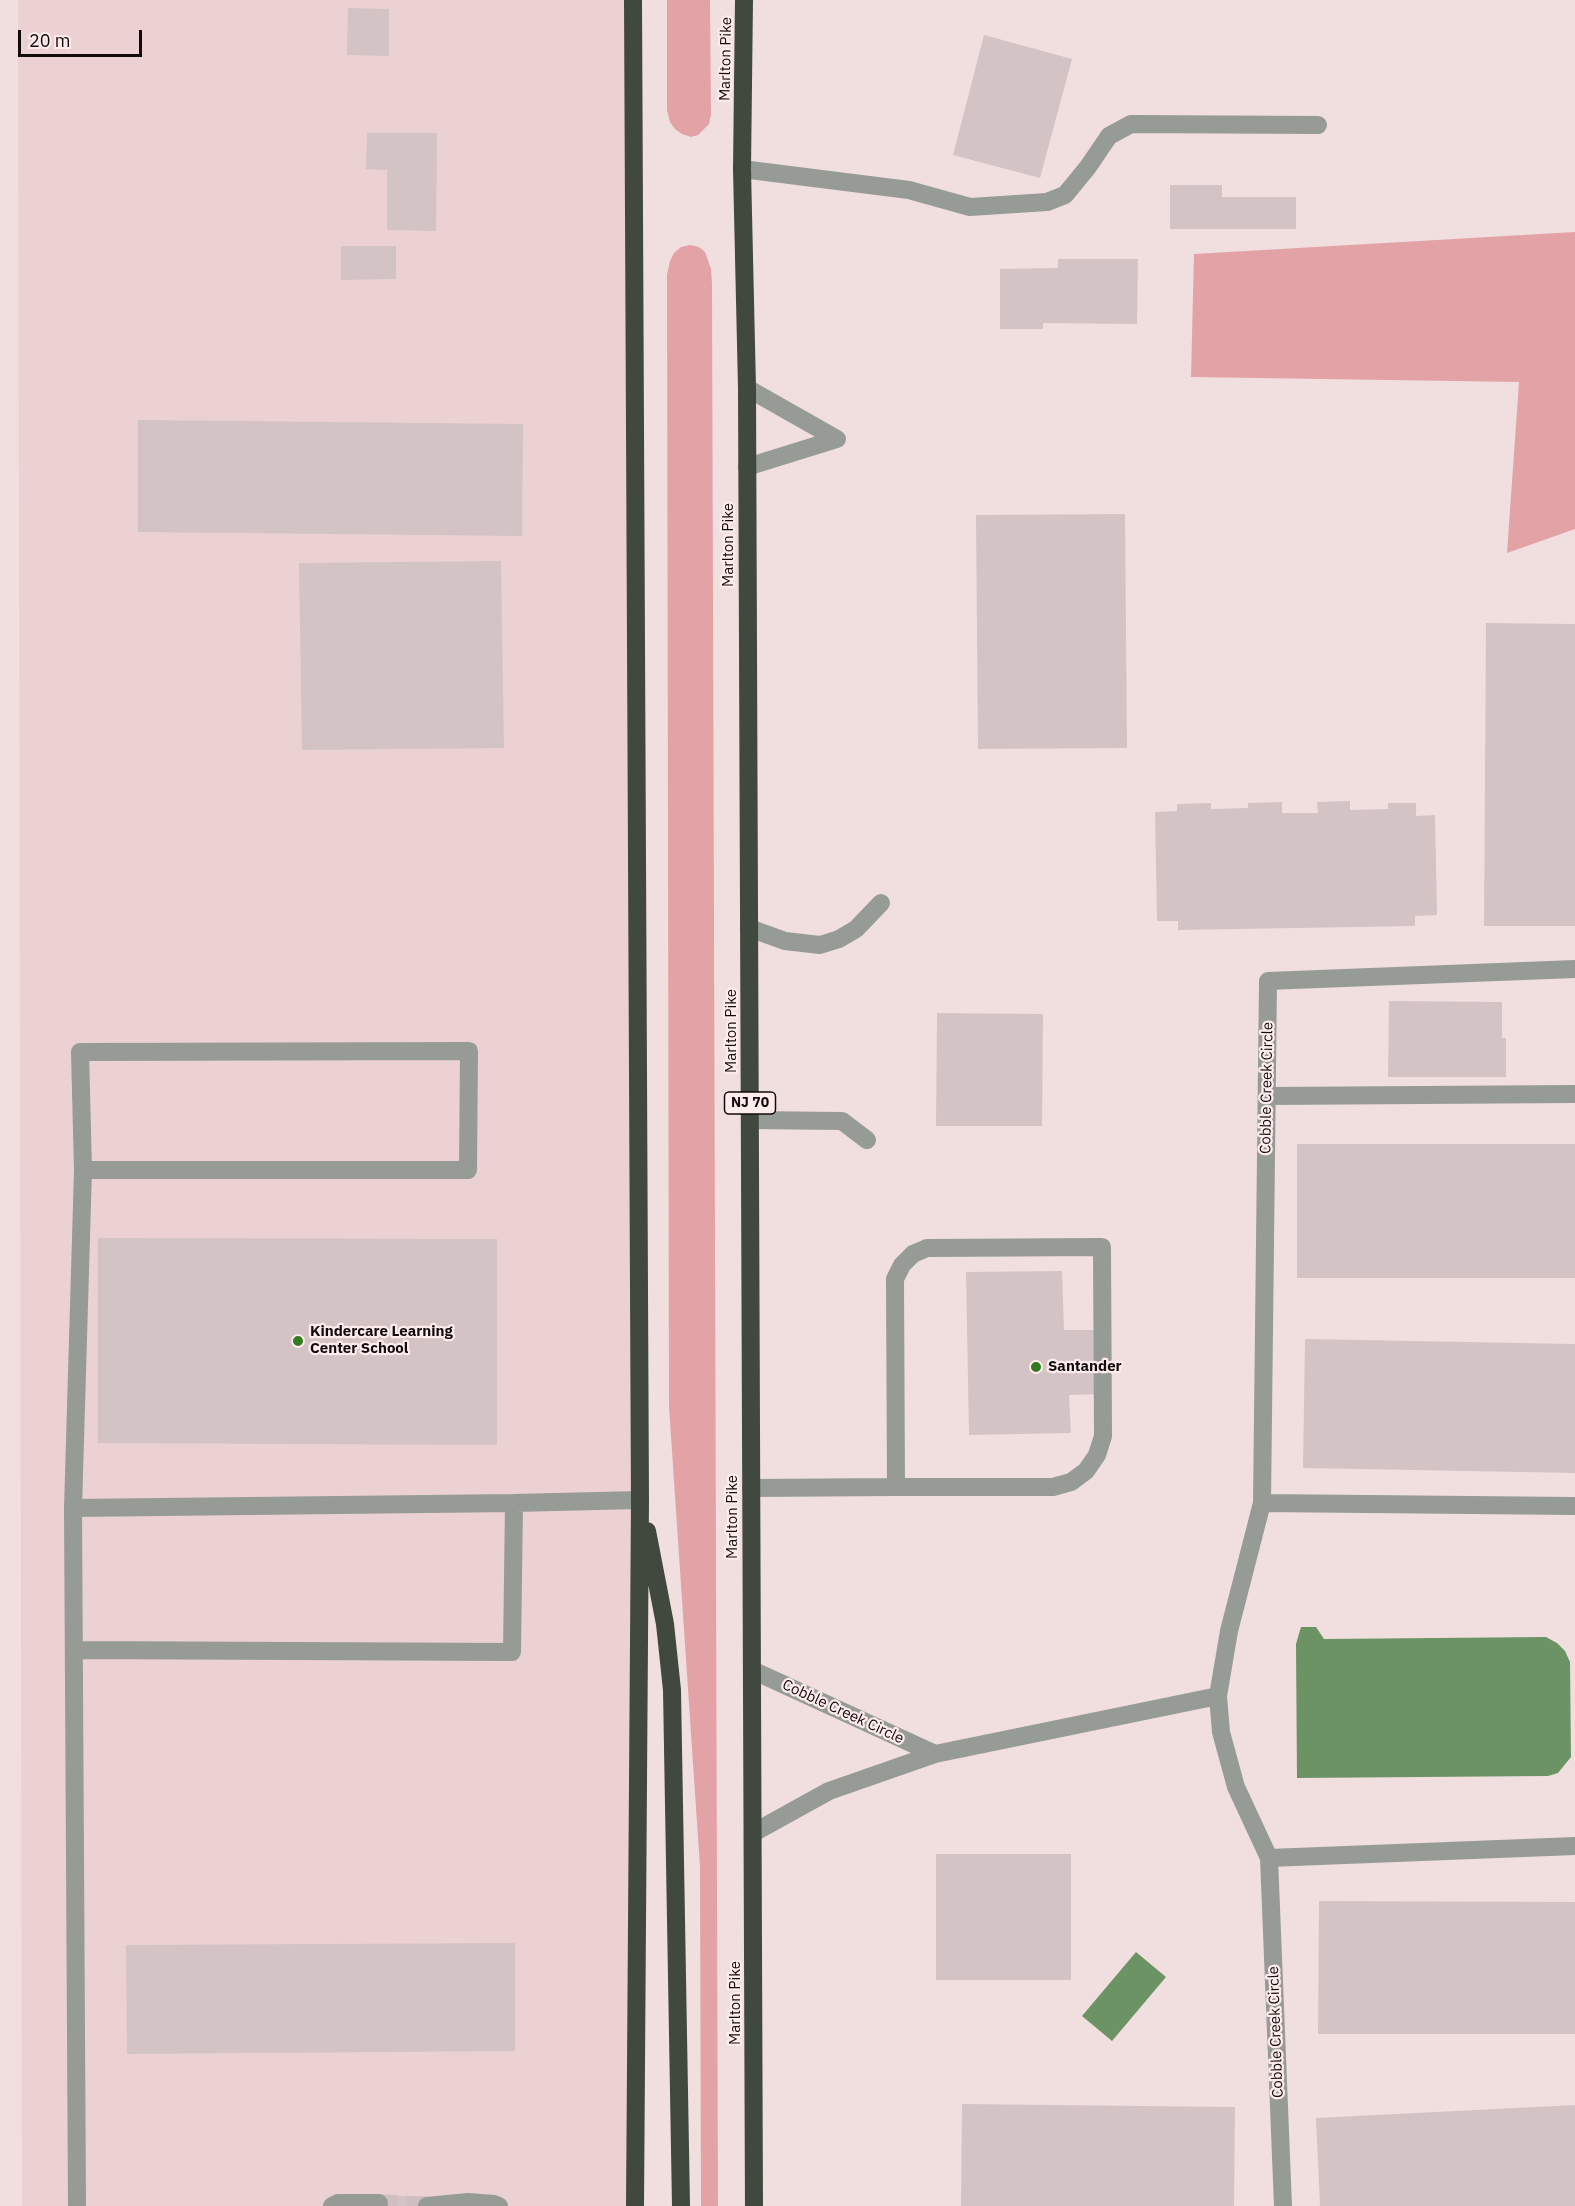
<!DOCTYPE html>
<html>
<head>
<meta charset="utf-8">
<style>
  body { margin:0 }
  #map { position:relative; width:1575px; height:2206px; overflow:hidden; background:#f1dfe0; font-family:"IBM Plex Sans",sans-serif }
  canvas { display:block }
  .scale { position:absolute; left:18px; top:30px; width:124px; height:27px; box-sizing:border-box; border:3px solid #110b0c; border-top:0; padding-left:8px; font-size:18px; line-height:21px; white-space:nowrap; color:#110b0c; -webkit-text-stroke:4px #feeced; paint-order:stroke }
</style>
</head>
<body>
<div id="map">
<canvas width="1575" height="2206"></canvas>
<div class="scale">20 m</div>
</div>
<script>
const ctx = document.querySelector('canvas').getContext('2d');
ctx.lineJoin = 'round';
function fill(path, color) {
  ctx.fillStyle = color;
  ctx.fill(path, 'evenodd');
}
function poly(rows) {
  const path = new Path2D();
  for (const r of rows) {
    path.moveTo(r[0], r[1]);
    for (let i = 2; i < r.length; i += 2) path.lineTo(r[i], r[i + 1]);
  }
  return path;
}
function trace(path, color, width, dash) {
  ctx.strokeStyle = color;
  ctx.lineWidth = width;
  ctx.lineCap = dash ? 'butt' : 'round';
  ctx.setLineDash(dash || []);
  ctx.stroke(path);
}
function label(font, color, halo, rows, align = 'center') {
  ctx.font = font + ' "IBM Plex Sans",sans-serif';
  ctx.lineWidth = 4.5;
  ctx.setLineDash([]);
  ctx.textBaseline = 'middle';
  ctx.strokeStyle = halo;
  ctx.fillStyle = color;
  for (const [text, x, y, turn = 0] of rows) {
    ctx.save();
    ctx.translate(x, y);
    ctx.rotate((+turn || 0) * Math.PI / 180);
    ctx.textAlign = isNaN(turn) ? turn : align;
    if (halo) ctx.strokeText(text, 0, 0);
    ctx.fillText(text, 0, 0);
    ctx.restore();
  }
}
const built = poly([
  [18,0,633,0,635,2206,22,2206]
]);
const green = poly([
  [667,0,710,0,711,115,709,124,698,135,691,137,682,134,675,129,670,122,667,110],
  [1575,232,1575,529,1507,553,1519,382,1191,377,1194,254],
  [690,245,699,247,705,252,711,269,712,284,718,2206,701,2206,700,1867,669,1407,667,275,670,261,674,253,681,247]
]);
const water = poly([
  [1301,1627,1316,1627,1324,1639,1546,1637,1557,1643,1565,1651,1570,1662,1571,1757,1558,1773,1548,1776,1297,1778,1296,1644],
  [1136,1952,1166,1977,1112,2041,1082,2016]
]);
const building = poly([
  [348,8,389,9,389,56,347,55],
  [984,35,1072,59,1040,178,953,155],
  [367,133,437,133,436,231,387,230,387,170,366,169],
  [1170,185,1222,185,1222,197,1296,197,1296,229,1170,229],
  [341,246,396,246,396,279,341,280],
  [1058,259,1138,259,1137,324,1043,323,1043,329,1000,329,1000,269,1058,268],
  [138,420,523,424,522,536,138,532],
  [1125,514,1127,748,978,749,976,515],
  [501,561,504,748,302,750,299,563],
  [1486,623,1575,624,1575,926,1484,926],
  [1350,801,1350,810,1388,809,1388,803,1416,803,1416,816,1435,815,1437,915,1415,916,1415,926,1178,930,1178,921,1157,921,1155,812,1177,811,1177,804,1211,803,1211,809,1248,808,1248,803,1282,802,1282,813,1318,813,1317,802],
  [1389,1001,1502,1002,1502,1038,1506,1038,1506,1077,1388,1077],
  [937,1013,1043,1014,1042,1126,936,1126],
  [1297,1144,1575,1144,1575,1278,1297,1278],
  [98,1238,497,1239,497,1445,98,1443],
  [1062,1271,1064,1330,1104,1330,1105,1394,1069,1395,1071,1433,969,1435,966,1272],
  [1305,1339,1575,1344,1575,1473,1303,1468],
  [936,1854,1071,1854,1071,1980,936,1980],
  [1319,1901,1575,1902,1575,2034,1318,2034],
  [515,1943,515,2051,127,2054,126,1945],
  [962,2104,1235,2107,1234,2206,961,2206],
  [1575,2105,1575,2206,1320,2206,1316,2118],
  [379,2196,427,2196,427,2206,379,2206]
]);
const minorTunnel = poly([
  [379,2203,427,2206]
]);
const minor = poly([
  [742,169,909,190,970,207,1047,202,1065,195,1088,167,1109,136,1131,124,1318,125],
  [747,467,837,439,747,388],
  [749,928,785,941,820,945,839,939,856,929,881,903],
  [1267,1096,1575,1094],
  [750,1120,842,1121,867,1140],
  [751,1488,896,1487,1053,1487,1071,1482,1086,1471,1097,1455,1103,1436,1102,1247,927,1248,913,1254,902,1265,895,1279,896,1487],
  [514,1503,640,1500],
  [1262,1503,1575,1506],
  [73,1508,83,1170,80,1052,469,1051,468,1170,83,1170],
  [75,1650,512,1652,514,1503,73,1508,77,2206],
  [752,1670,935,1754,829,1791,753,1833],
  [935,1754,1218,1696],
  [1269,1858,1575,1846],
  [332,2206,338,2203,379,2203],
  [427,2206,468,2202,494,2204,499,2206],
  [1283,2206,1269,1858,1236,1787,1221,1732,1218,1696,1229,1631,1262,1503,1268,981,1575,969]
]);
const highway = poly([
  [633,0,640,1500,635,2206],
  [744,0,742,169,747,388,754,2206],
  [647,1531,665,1624,672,1690,681,2206]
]);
const markers = [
  [298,1341,6,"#307a20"],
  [1036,1367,6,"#307a20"]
];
const shields = [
  [750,1103,51]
];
const shieldNames = [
  ["NJ 70",750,1103]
];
const streetNames = [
  ["Marlton Pike",726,59,-89],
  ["Marlton Pike",729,545,-90],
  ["Marlton Pike",732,1031,-90],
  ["Cobble Creek Circle",1267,1088,-89],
  ["Marlton Pike",733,1517,-90],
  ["Cobble Creek Circle",843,1712,25],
  ["Marlton Pike",736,2003,-90],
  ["Cobble Creek Circle",1276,2032,-92]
];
const poiNames = [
  ["Kindercare Learning",310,1332],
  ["Center School",310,1349],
  ["Santander",1048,1367]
];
fill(built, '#ebd1d2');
fill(green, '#e3a2a6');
fill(water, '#6c9364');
fill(building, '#d4c3c4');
trace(minorTunnel, '#cfbfc0', 18, [18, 9]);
trace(minor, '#969b95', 18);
trace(highway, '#41493f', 18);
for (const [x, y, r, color] of markers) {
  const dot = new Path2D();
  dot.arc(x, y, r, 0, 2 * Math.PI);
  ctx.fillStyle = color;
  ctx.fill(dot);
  trace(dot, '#feeced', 2);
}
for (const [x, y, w] of shields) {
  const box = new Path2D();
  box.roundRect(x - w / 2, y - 11, w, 22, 4.5);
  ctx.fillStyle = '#feeced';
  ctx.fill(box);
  trace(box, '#110b0c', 1.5);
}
label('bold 14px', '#110b0c', null, shieldNames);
label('15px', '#110b0c', '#feeced', streetNames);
label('bold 15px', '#110b0c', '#feeced', poiNames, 'left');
</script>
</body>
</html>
